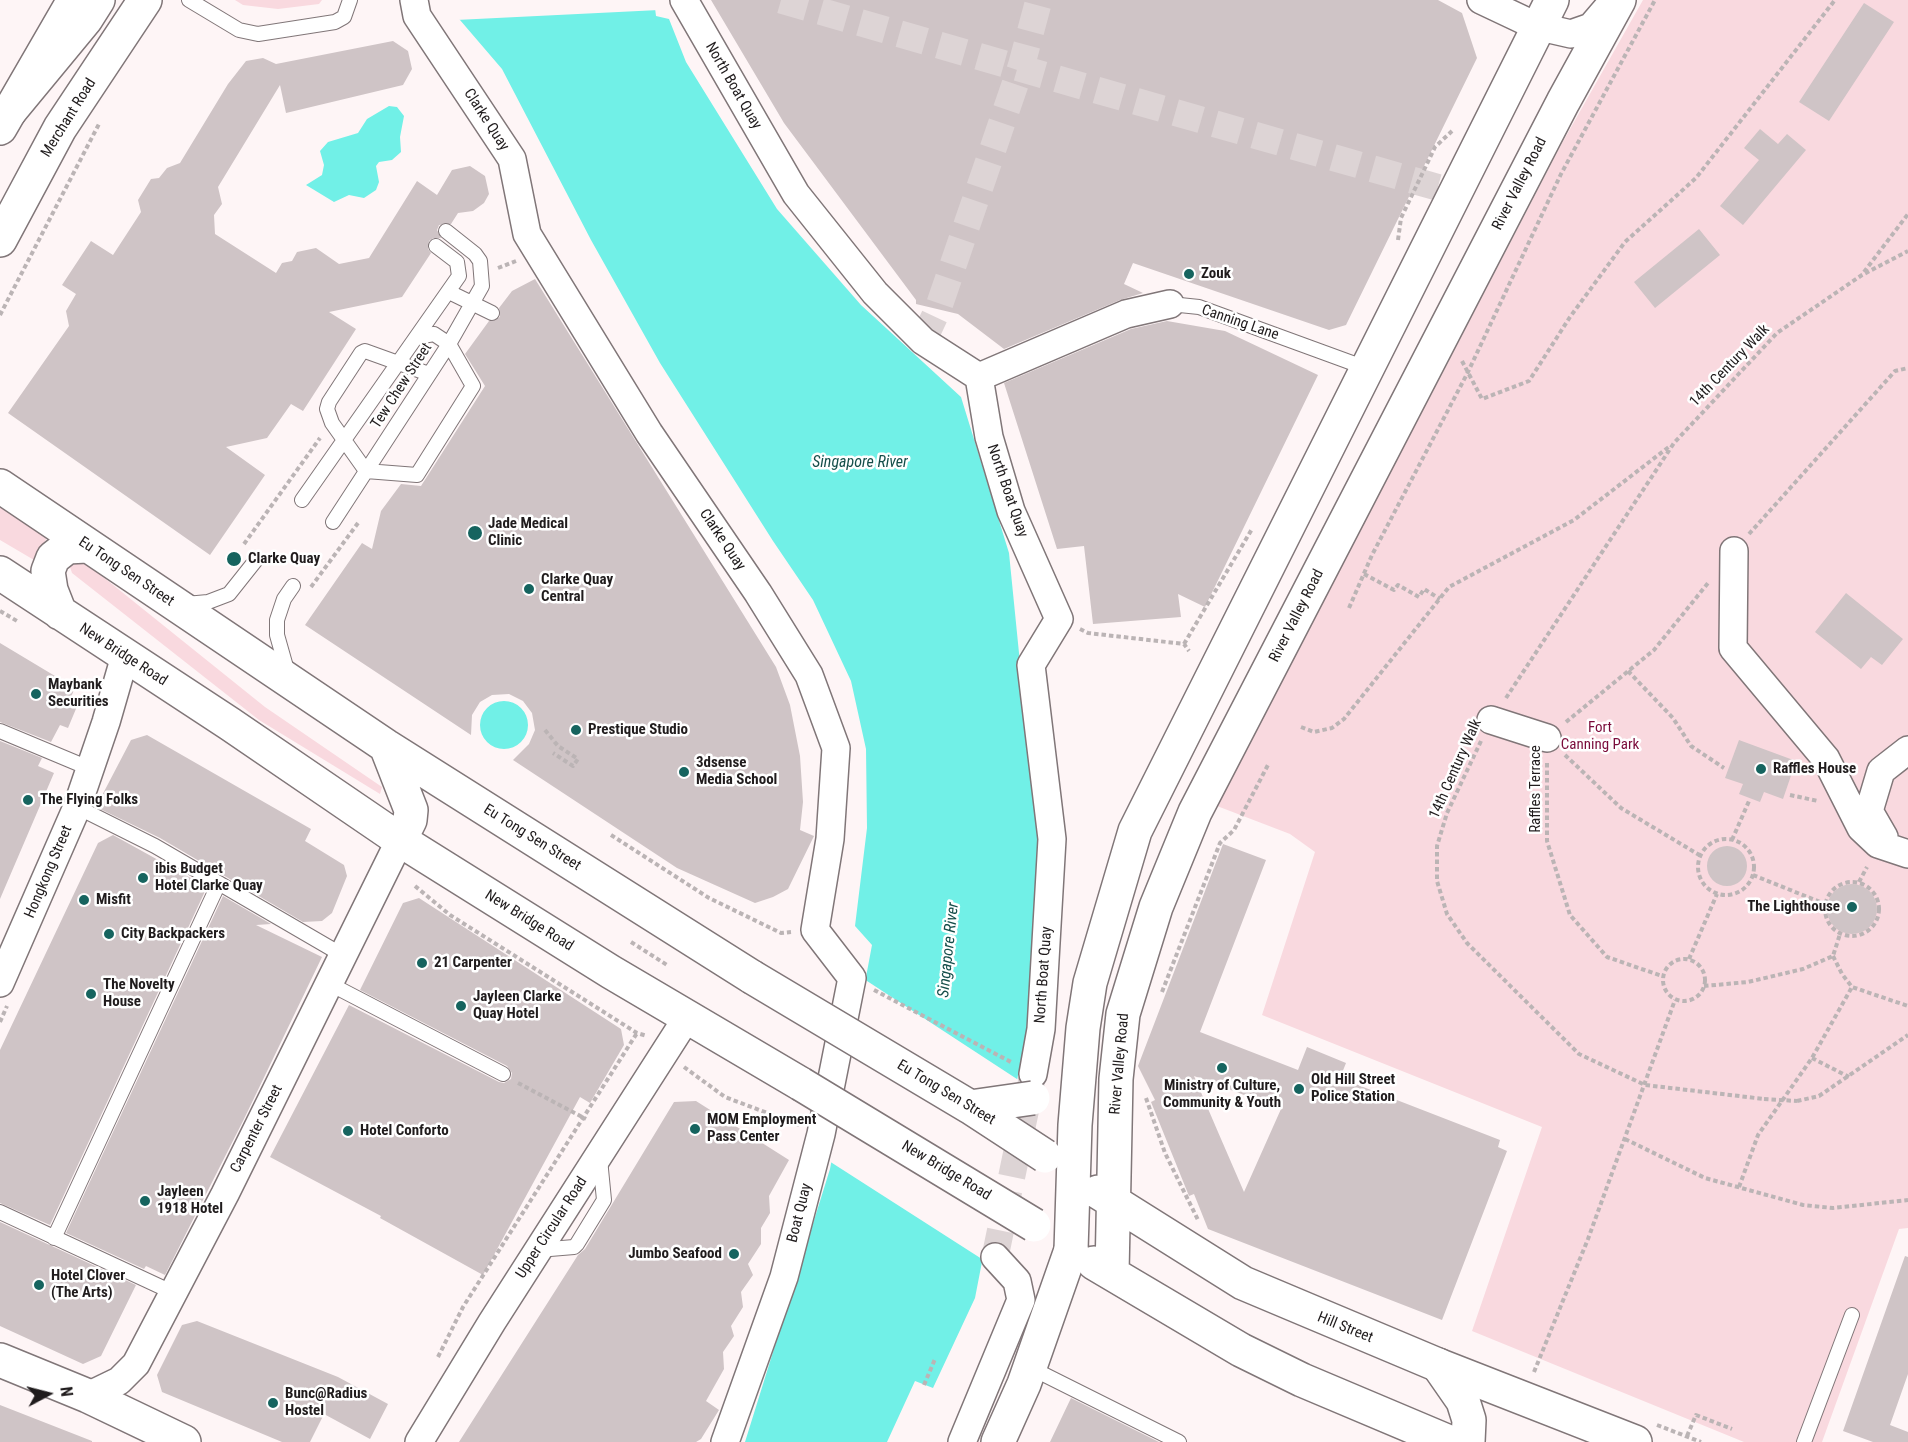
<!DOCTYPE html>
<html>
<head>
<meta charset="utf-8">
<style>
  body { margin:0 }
  #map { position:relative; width:1908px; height:1442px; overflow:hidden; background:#fef5f6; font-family:"Roboto Condensed",sans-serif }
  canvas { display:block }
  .north { position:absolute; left:18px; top:1364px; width:60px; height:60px; -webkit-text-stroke:4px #fff; paint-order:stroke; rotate:83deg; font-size:16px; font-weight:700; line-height:24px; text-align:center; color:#201c1d }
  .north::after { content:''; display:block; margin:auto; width:21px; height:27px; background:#201c1d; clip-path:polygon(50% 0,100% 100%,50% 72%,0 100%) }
</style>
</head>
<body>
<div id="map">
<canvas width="1908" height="1442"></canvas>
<div class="north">N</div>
</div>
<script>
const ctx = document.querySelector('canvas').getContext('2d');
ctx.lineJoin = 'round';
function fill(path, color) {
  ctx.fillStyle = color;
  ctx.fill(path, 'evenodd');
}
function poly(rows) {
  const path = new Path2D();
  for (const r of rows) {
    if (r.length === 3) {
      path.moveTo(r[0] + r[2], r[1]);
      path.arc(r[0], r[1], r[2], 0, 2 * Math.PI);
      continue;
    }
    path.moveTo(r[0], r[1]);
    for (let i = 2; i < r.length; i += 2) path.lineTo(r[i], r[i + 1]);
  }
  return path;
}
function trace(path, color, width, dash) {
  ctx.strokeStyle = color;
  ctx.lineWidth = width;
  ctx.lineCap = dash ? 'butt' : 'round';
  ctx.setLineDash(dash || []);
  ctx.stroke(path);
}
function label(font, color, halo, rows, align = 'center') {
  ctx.font = font + ' "Roboto Condensed",sans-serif';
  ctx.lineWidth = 5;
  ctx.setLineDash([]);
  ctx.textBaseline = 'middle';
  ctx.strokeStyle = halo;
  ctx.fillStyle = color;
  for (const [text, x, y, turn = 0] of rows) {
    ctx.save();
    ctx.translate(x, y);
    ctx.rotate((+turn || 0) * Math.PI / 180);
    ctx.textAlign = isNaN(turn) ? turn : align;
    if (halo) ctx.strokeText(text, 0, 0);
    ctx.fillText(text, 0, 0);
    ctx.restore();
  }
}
const green = poly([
  [235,0,322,0,319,4,278,9,243,5],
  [1643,0,1908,0,1908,1228,1899,1229,1822,1442,1744,1442,1472,1331,1542,1127,1262,1015,1315,852,1290,834,1217,806,1561,145],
  [0,506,48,536,34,560,0,540],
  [82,560,265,707,382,787,380,794,259,720,72,573,69,564]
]);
const water = poly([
  [654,0,656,16,669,19,686,62,777,209,861,305,961,397,1009,553,1038,843,1031,1008,975,1298,933,1388,915,1381,887,1442,745,1442,830,1169,872,945,855,926,867,828,866,749,851,681,813,600,773,541,660,363,591,240,502,69,454,13],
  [389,106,397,107,404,116,400,137,401,152,392,160,379,162,376,166,379,182,376,190,364,198,349,195,334,202,306,185,322,175,324,165,320,151,328,142,358,133,367,119],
  [504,725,24]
]);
const pier = poly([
  [453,0,657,0,659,10,456,20,451,13],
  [864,979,1020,1081,985,1261,829,1161]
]);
const building = poly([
  [711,0,1438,0,1462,13,1477,58,1346,325,1329,330,1133,263,1124,284,1143,293,1120,300,1004,349,958,314,916,304,916,300,784,123],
  [1864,3,1894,22,1829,121,1799,102],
  [393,41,408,51,412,69,403,85,286,113,280,85,218,187,222,204,214,215,215,234,276,273,282,263,292,261,297,252,316,248,339,264,369,258,417,181,437,195,452,170,470,166,485,176,489,194,484,203,473,211,458,213,451,224,439,225,437,230,441,238,433,238,429,241,428,249,431,253,402,297,329,312,356,329,303,411,291,404,267,438,226,447,265,475,210,555,8,413,69,326,66,311,76,294,62,285,91,241,113,255,141,212,138,200,151,179,159,178,167,168,180,163,228,84,246,61,263,58,276,64],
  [1760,129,1778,144,1787,134,1806,150,1743,225,1720,206,1759,160,1744,148],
  [1699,229,1720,255,1655,308,1634,282],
  [535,279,776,667,790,705,800,756,803,802,800,830,814,836,788,889,773,897,755,903,677,868,513,760,529,744,535,730,532,713,523,701,509,694,492,695,480,702,472,715,471,735,305,625,362,543,372,549,381,511,401,484,421,486,485,386,465,354,489,321,500,317,499,308,512,291],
  [1167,321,1225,331,1318,375,1205,607,1178,594,1181,617,1093,624,1084,546,1057,549,1004,383,1131,329],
  [1846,593,1903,639,1882,665,1871,657,1861,669,1815,632],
  [0,643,75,688,70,699,78,704,68,728,60,725,51,742,0,722],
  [147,735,311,829,305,841,344,865,347,876,332,913,322,921,303,922,160,838,96,807,131,740],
  [1739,740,1796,761,1783,799,1764,792,1760,802,1739,794,1743,784,1725,778],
  [0,741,42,758,38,766,54,773,0,899],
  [113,835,207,887,50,1225,0,1203,0,1050,98,843],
  [1223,844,1266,860,1200,1032,1298,1070,1307,1047,1346,1063,1340,1078,1500,1140,1498,1147,1507,1151,1442,1320,1208,1229,1194,1194,1189,1196,1151,1102,1155,1100,1138,1066],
  [1194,1076,1281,1109,1244,1192,1218,1132],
  [1727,866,20],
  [1852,909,25],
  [223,896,271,924,256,925,322,957,243,1121,165,1275,146,1266,144,1269,66,1233],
  [419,898,621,1029,624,1045,590,1103,580,1097,483,1275,380,1218,381,1216,270,1157,349,1005,499,1082,504,1083,511,1079,512,1073,507,1066,360,990,403,903],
  [696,1101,789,1160,769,1196,770,1213,761,1228,761,1244,748,1264,753,1275,741,1292,743,1307,731,1326,734,1336,723,1352,724,1369,706,1401,719,1410,701,1439,696,1442,459,1442,578,1255,585,1249,674,1102],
  [0,1222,136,1285,101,1356,83,1364,0,1326],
  [1905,1256,1908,1257,1908,1374,1890,1425,1908,1432,1908,1442,1873,1442,1843,1431],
  [197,1321,338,1377,388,1404,370,1439,324,1414,310,1442,282,1442,162,1392,157,1375,182,1325],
  [1071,1398,1159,1442,1050,1442],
  [0,1405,92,1441,92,1442,0,1442]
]);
const streetTunnel = poly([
  [781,0,1454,192],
  [923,341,938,309,1021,67,1039,0],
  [995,1257,1032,1079]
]);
const path = poly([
  [1398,240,1401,218,1435,147,1452,131],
  [498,268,516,261],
  [1864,272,1908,214],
  [0,315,100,122],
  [1462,361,1482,399,1529,381,1570,317,1625,242,1696,178,1835,0],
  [1749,534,1895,371,1908,368],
  [244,544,320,438],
  [1364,574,1394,590,1398,585,1419,597,1424,589,1440,599],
  [311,587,358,523],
  [1349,608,1372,555,1468,372,1561,174,1655,0],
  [0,611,17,621],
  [1080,629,1088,633,1184,644,1189,651],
  [1184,644,1252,529],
  [1628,671,1673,718,1691,746,1724,768],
  [1506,698,1674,443,1777,333,1862,275,1908,251],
  [1566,722,1654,650,1708,583],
  [1301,727,1314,732,1332,728,1344,719,1449,587,1574,520,1670,446],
  [545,730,558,746,578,759,573,766,553,753],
  [1481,741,1447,813,1437,846,1437,881,1447,914,1467,943,1579,1054,1645,1085,1764,1099],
  [1565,755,1621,808,1701,856],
  [1547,763,1547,841,1570,915,1607,957,1662,976],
  [1790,795,1818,801],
  [611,835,709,898,781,933,791,932],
  [1726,867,28],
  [1732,840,1749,801],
  [1753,875,1825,904],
  [1852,909,27],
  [1859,882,1867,867],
  [415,886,450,915,637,1033,647,1036],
  [631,942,667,965],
  [1833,956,1842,974,1852,987,1908,1006],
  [1684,980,21],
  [1689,959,1717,894],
  [1704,986,1748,982,1803,969,1833,956,1840,934],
  [874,990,1011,1062],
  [1162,992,1220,843,1234,830,1269,763],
  [0,1022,7,1006],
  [1812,1058,1849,1077],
  [684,1067,725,1097,799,1125],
  [518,1083,586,1119],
  [1146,1098,1165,1153,1198,1220],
  [1797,1101,1819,1096,1908,1035],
  [1625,1139,1705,1178,1803,1205,1833,1208,1908,1200],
  [1739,1187,1758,1135,1812,1058,1852,987],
  [438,1357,463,1307,637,1033],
  [1534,1372,1588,1239,1675,1000],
  [924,1385,935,1359],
  [1657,1425,1701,1442],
  [1687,1436,1696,1415,1732,1429]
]);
const lane = poly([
  [189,0,239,30,258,34,335,22,344,17,350,0],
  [449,292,492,313],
  [1170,304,1199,307,1366,368],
  [417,337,434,334,449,344,473,386,417,475,366,471,332,423,327,409,329,402,361,353,365,351,429,374],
  [302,500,459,276,457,262,436,246],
  [333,522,449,344,482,286,480,261,475,254,446,231],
  [186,604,208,602,229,594,256,560],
  [288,674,277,635,277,620,284,599,293,586],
  [0,731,91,769],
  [77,807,155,846,344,956],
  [330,984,503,1074],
  [0,1212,174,1293],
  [54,1238,219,883],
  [538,1250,574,1247,577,1244,604,1200,600,1159],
  [1029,1367,1179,1442],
  [1804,1442,1852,1315]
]);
const street = poly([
  [414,0,417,16,512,159,527,234,649,433,758,593,809,675,836,748,830,839,815,930,852,978,821,1134,784,1277,725,1442],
  [684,0,796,194,875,293,923,341,979,377,989,437,1011,511,1059,619,1031,665,1052,839,1041,1029,1033,1074],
  [1481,0,1536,26,1571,34,1591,27,1609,6],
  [979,377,1126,314,1170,304],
  [1734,551,1733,648,1826,759,1861,828,1878,844,1908,854],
  [1491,720,1547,738],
  [1884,837,1869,811,1881,771,1908,750],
  [0,983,77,807,106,722,125,656],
  [88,1396,119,1381,136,1364,225,1194,400,840],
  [419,1442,492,1322,688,1016],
  [962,1442,1021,1300,1017,1281,995,1257]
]);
const secondary = poly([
  [0,128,74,0],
  [0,240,60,128,145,0],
  [0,1360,88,1396,184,1442],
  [1438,1365,1463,1401,1469,1420,1468,1442],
  [998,1442,1024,1384,1071,1250]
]);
const primary = poly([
  [0,486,386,746,752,977],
  [0,573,230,724,400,840,611,972,801,1084],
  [60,613,51,590,48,571,53,558,67,547,87,546],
  [386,746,411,810,410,820,400,840],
  [1098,1192,1243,1283,1438,1365,1635,1442],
  [1071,1250,1075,1125,1083,1028,1090,983,1135,831,1552,0],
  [1094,1263,1241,1350,1302,1380,1449,1442],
  [1112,1273,1116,1079,1123,1014,1156,907,1195,812,1563,102,1619,0]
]);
const highway = poly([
  [10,111,86,19,98,0]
]);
const pathBridge = poly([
  [1764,1099,1797,1101]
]);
const primaryBridge = poly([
  [752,977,970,1107,1045,1156],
  [801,1084,1034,1225],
  [970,1107,1033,1098]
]);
const markers = [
  [1189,274,6,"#16645f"],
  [475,533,8,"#16645f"],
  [234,559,8,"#16645f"],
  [529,589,6,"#16645f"],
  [36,694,6,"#16645f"],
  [576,730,6,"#16645f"],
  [1761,769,6,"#16645f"],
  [684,772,6,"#16645f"],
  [28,800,6,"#16645f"],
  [143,878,6,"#16645f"],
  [84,900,6,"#16645f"],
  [1852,907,6,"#16645f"],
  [109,934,6,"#16645f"],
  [422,963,6,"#16645f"],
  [91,994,6,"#16645f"],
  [461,1006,6,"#16645f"],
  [1222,1068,6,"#16645f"],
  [1299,1089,6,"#16645f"],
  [695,1129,6,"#16645f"],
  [348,1131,6,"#16645f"],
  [145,1201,6,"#16645f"],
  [734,1254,6,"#16645f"],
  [39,1285,6,"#16645f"],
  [273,1403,6,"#16645f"]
];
const streetNames = [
  ["North Boat Quay",733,86,60],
  ["Merchant Road",69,118,-58],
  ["Clarke Quay",486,120,57],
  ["River Valley Road",1520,184,-63],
  ["Canning Lane",1240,323,19],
  ["14th Century Walk",1730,366,-46],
  ["Tew Chew Street",402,386,-57],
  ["North Boat Quay",1007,491,71],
  ["Clarke Quay",722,540,56],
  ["Eu Tong Sen Street",126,572,34],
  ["River Valley Road",1297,616,-63],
  ["New Bridge Road",123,655,33],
  ["14th Century Walk",1456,769,-66],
  ["Raffles Terrace",1536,789,-90],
  ["Eu Tong Sen Street",532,838,32],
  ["Hongkong Street",49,872,-67],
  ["New Bridge Road",529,921,32],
  ["North Boat Quay",1044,975,-86],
  ["River Valley Road",1120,1064,-85],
  ["Eu Tong Sen Street",946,1093,31],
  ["Carpenter Street",257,1129,-63],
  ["New Bridge Road",946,1171,31],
  ["Boat Quay",800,1213,-76],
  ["Upper Circular Road",552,1228,-57],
  ["Hill Street",1345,1328,22]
];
const poiNames = [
  ["Zouk",1201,274],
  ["Jade Medical",488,524],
  ["Clinic",488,541],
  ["Clarke Quay",248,559],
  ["Clarke Quay",541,580],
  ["Central",541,597],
  ["Maybank",48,685],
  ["Securities",48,702],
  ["Prestique Studio",588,730],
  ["3dsense",696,763],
  ["Media School",696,780],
  ["Raffles House",1773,769],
  ["The Flying Folks",40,800],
  ["ibis Budget",155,869],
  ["Hotel Clarke Quay",155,886],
  ["Misfit",96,900],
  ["The Lighthouse",1840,907,"right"],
  ["City Backpackers",121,934],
  ["21 Carpenter",434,963],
  ["The Novelty",103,985],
  ["House",103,1002],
  ["Jayleen Clarke",473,997],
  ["Quay Hotel",473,1014],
  ["Old Hill Street",1311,1080],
  ["Police Station",1311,1097],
  ["Ministry of Culture,",1222,1086,"center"],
  ["Community & Youth",1222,1103,"center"],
  ["MOM Employment",707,1120],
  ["Pass Center",707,1137],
  ["Hotel Conforto",360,1131],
  ["Jayleen",157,1192],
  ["1918 Hotel",157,1209],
  ["Jumbo Seafood",722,1254,"right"],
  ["Hotel Clover",51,1276],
  ["(The Arts)",51,1293],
  ["Bunc@Radius",285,1394],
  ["Hostel",285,1411]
];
const parkNames = [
  ["Fort",1600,728],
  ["Canning Park",1600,745]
];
const waterNames = [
  ["Singapore River",860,463],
  ["Singapore River",949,950,-84]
];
fill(green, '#f9d9df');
fill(water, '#71f0e7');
fill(pier, '#fef5f6');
fill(building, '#cfc4c6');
trace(streetTunnel, '#ddd4d5', 27, [27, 14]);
trace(lane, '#807678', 16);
trace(street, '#807678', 30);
trace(secondary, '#807678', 36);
trace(primary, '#807678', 36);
trace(highway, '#807678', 36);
trace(path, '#bbb4b5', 4, [4.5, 3]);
trace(lane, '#fff', 14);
trace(street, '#fff', 27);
trace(secondary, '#fff', 33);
trace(primary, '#fff', 33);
trace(highway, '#fff', 33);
trace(primaryBridge, '#807678', 36, []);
trace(pathBridge, '#bbb4b5', 4, [4.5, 3]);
trace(primaryBridge, '#fff', 33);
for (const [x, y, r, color] of markers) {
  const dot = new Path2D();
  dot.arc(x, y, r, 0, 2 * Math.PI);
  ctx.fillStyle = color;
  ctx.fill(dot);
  trace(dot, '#fff', 2);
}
label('15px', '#201c1d', '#fff', streetNames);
label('bold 15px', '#201c1d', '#fff', poiNames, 'left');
label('15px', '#7a0b3a', '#fff', parkNames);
label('italic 16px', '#154e4a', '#fff', waterNames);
</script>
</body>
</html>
